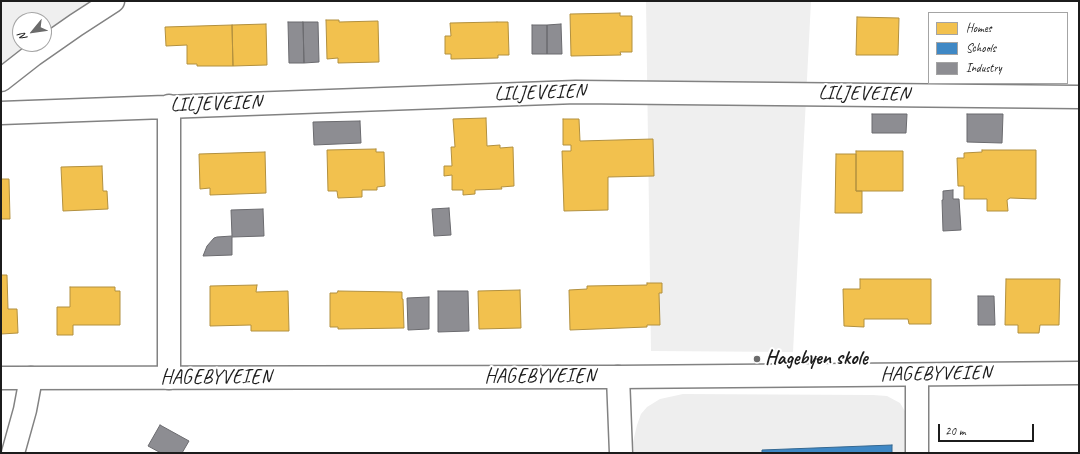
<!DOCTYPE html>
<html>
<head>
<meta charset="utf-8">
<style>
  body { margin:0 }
  #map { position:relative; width:1080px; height:454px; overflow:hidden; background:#fff; font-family:Caveat,sans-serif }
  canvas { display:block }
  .frame { position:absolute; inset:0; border:2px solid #1c1c1c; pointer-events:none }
  .legend { position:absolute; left:928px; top:12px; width:140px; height:72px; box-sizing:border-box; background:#fff; border:1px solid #a4a4a4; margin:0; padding:5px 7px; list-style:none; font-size:12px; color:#1c1c1c }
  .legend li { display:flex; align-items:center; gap:8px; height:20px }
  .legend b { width:20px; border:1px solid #a4a4a4 }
  .north { position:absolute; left:12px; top:12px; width:40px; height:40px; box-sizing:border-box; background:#fff; border:1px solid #a4a4a4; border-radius:50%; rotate:241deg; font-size:11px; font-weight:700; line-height:16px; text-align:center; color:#1c1c1c }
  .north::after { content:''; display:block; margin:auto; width:14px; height:18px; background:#6b6b6b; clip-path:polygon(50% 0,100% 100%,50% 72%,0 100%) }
  .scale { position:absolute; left:938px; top:424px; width:96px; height:18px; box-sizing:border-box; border:2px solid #1c1c1c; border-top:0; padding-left:5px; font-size:12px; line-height:14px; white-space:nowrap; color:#1c1c1c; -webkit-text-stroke:3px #fff; paint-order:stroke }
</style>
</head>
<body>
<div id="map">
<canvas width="1080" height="454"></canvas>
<div class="frame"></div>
<ul class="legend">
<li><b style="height:11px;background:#f2c14e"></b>Homes</li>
<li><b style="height:11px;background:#3f88c5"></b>Schools</li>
<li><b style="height:11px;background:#8d8d92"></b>Industry</li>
</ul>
<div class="north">N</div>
<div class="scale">20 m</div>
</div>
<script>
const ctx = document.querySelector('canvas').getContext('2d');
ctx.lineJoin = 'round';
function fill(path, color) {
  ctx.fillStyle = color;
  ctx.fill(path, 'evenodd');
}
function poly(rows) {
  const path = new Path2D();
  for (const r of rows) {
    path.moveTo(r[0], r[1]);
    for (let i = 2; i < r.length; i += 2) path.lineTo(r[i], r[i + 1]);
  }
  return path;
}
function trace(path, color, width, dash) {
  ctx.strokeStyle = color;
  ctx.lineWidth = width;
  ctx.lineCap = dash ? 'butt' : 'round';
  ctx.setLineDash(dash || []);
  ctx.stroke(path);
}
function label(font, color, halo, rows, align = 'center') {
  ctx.font = font + ' Caveat,sans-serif';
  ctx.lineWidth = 4;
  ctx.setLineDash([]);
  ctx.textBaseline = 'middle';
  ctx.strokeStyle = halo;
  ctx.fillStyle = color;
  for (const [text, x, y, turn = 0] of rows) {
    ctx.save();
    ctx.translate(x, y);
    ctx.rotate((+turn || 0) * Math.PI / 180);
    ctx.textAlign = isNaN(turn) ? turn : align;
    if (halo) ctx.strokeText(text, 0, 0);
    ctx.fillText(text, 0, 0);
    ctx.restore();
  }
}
const built = poly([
  [683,394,873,395,887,396,900,403,909,418,909,453,634,453,633,442,637,425,641,414,647,407,660,399]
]);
const green = poly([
  [1,1,118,1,1,79],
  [20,20,44,20,44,44,20,44],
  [646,1,811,1,793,352,651,351]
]);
const homes = poly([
  [620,13,620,16,632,16,632,52,620,52,621,55,571,56,570,14,620,13],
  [857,17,899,18,898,55,856,55,857,17],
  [326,20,339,20,339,22,378,21,379,62,338,63,338,58,327,59,326,20],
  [497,22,508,22,509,55,498,55,498,58,451,59,451,54,445,54,445,36,451,36,450,23,497,22],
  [266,24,267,65,233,66,232,25,266,24],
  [232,25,233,66,197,66,197,64,187,64,187,45,166,46,165,27,232,25],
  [486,118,487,146,500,145,500,148,513,147,514,186,501,187,502,189,475,190,475,194,463,195,463,190,452,190,452,175,444,176,444,166,452,166,451,147,455,147,453,119,486,118],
  [563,119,579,119,580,141,653,139,654,176,608,177,608,210,564,211,562,151,571,151,571,145,563,145,563,119],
  [376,149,376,152,384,152,385,186,377,187,377,190,362,190,362,197,338,198,337,191,328,191,327,150,376,149],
  [982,150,1036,150,1036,199,1010,198,1007,200,1008,211,987,211,987,199,964,199,964,186,958,186,957,158,964,158,964,153,982,152,982,150],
  [856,151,903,151,903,191,856,191,856,151],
  [265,152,266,193,210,195,210,188,200,189,199,154,265,152],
  [836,154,856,154,856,191,862,191,862,213,835,213,836,154],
  [102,166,103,191,107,191,108,209,63,211,61,167,102,166],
  [1,179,9,179,10,219,1,219,1,179],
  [1,275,7,275,8,309,17,309,18,333,1,334,1,275],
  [860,279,931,279,931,324,909,324,908,319,864,319,864,327,844,326,843,289,860,289,860,279],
  [1006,279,1060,279,1059,325,1040,325,1039,333,1018,333,1018,325,1005,325,1006,279],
  [647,283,662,283,662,293,659,293,660,325,647,325,647,327,570,330,569,290,587,289,587,286,647,285,647,283],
  [257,285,256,292,288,291,289,331,251,331,251,325,210,326,210,286,257,285],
  [70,287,115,287,115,291,120,291,120,325,73,325,73,335,57,335,57,307,70,307,70,287],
  [520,290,521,328,479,329,478,291,520,290],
  [338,291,402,292,402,299,403,299,404,328,338,329,338,327,330,327,330,293,337,293,338,291]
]);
const schools = poly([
  [892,445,892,453,762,453,762,450,892,445]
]);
const industry = poly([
  [288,22,303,22,304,63,289,63,288,22],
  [303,22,318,22,319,62,304,63,303,22],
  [561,24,562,54,547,54,547,25,561,24],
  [532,25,547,25,547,54,532,54,532,25],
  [872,114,907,114,906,133,872,133,872,114],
  [967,114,1003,114,1002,143,967,142,967,114],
  [360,121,361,143,314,145,313,122,360,121],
  [953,190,953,199,959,199,961,230,943,231,942,200,943,200,943,191,953,190],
  [449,208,451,235,434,236,432,209,449,208],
  [263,209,264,236,232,237,232,255,203,256,207,246,214,238,217,237,232,236,231,210,263,209],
  [438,291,468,291,469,331,438,332,438,291],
  [978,296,994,296,995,325,978,325,978,296],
  [429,297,429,329,408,330,407,298,429,297],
  [160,425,189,441,182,453,161,453,148,446,160,425]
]);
const minor = poly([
  [1,80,33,55,76,25,113,1],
  [169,106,169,378],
  [1,113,576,92,1079,97],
  [917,375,917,453],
  [618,377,621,453],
  [13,453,25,410,31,378]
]);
const secondary = poly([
  [1,378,618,377,1079,373]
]);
const markers = [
  [757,359,4,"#6b6b6b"]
];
const streetNames = [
  ["LILJEVEIEN",540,93,-2],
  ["LILJEVEIEN",864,94,1],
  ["LILJEVEIEN",216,104,-2],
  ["HAGEBYVEIEN",936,374,-1],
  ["HAGEBYVEIEN",540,377],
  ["HAGEBYVEIEN",216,378]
];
const poiNames = [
  ["Hagebyen skole",765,359]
];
fill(built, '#eee');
fill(green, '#efefef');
fill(homes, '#f2c14e');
trace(homes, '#b2903f', 1);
fill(schools, '#3f88c5');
trace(schools, '#346892', 1);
fill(industry, '#8d8d92');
trace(industry, '#6b6b6f', 1);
trace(minor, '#828282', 25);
trace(secondary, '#828282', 25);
trace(minor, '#fff', 22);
trace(secondary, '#fff', 22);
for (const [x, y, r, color] of markers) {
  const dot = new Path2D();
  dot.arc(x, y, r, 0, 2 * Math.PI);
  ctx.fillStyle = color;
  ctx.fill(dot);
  trace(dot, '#fff', 1.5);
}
label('20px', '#1c1c1c', '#fff', streetNames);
label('bold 20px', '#1c1c1c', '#fff', poiNames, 'left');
</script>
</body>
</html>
